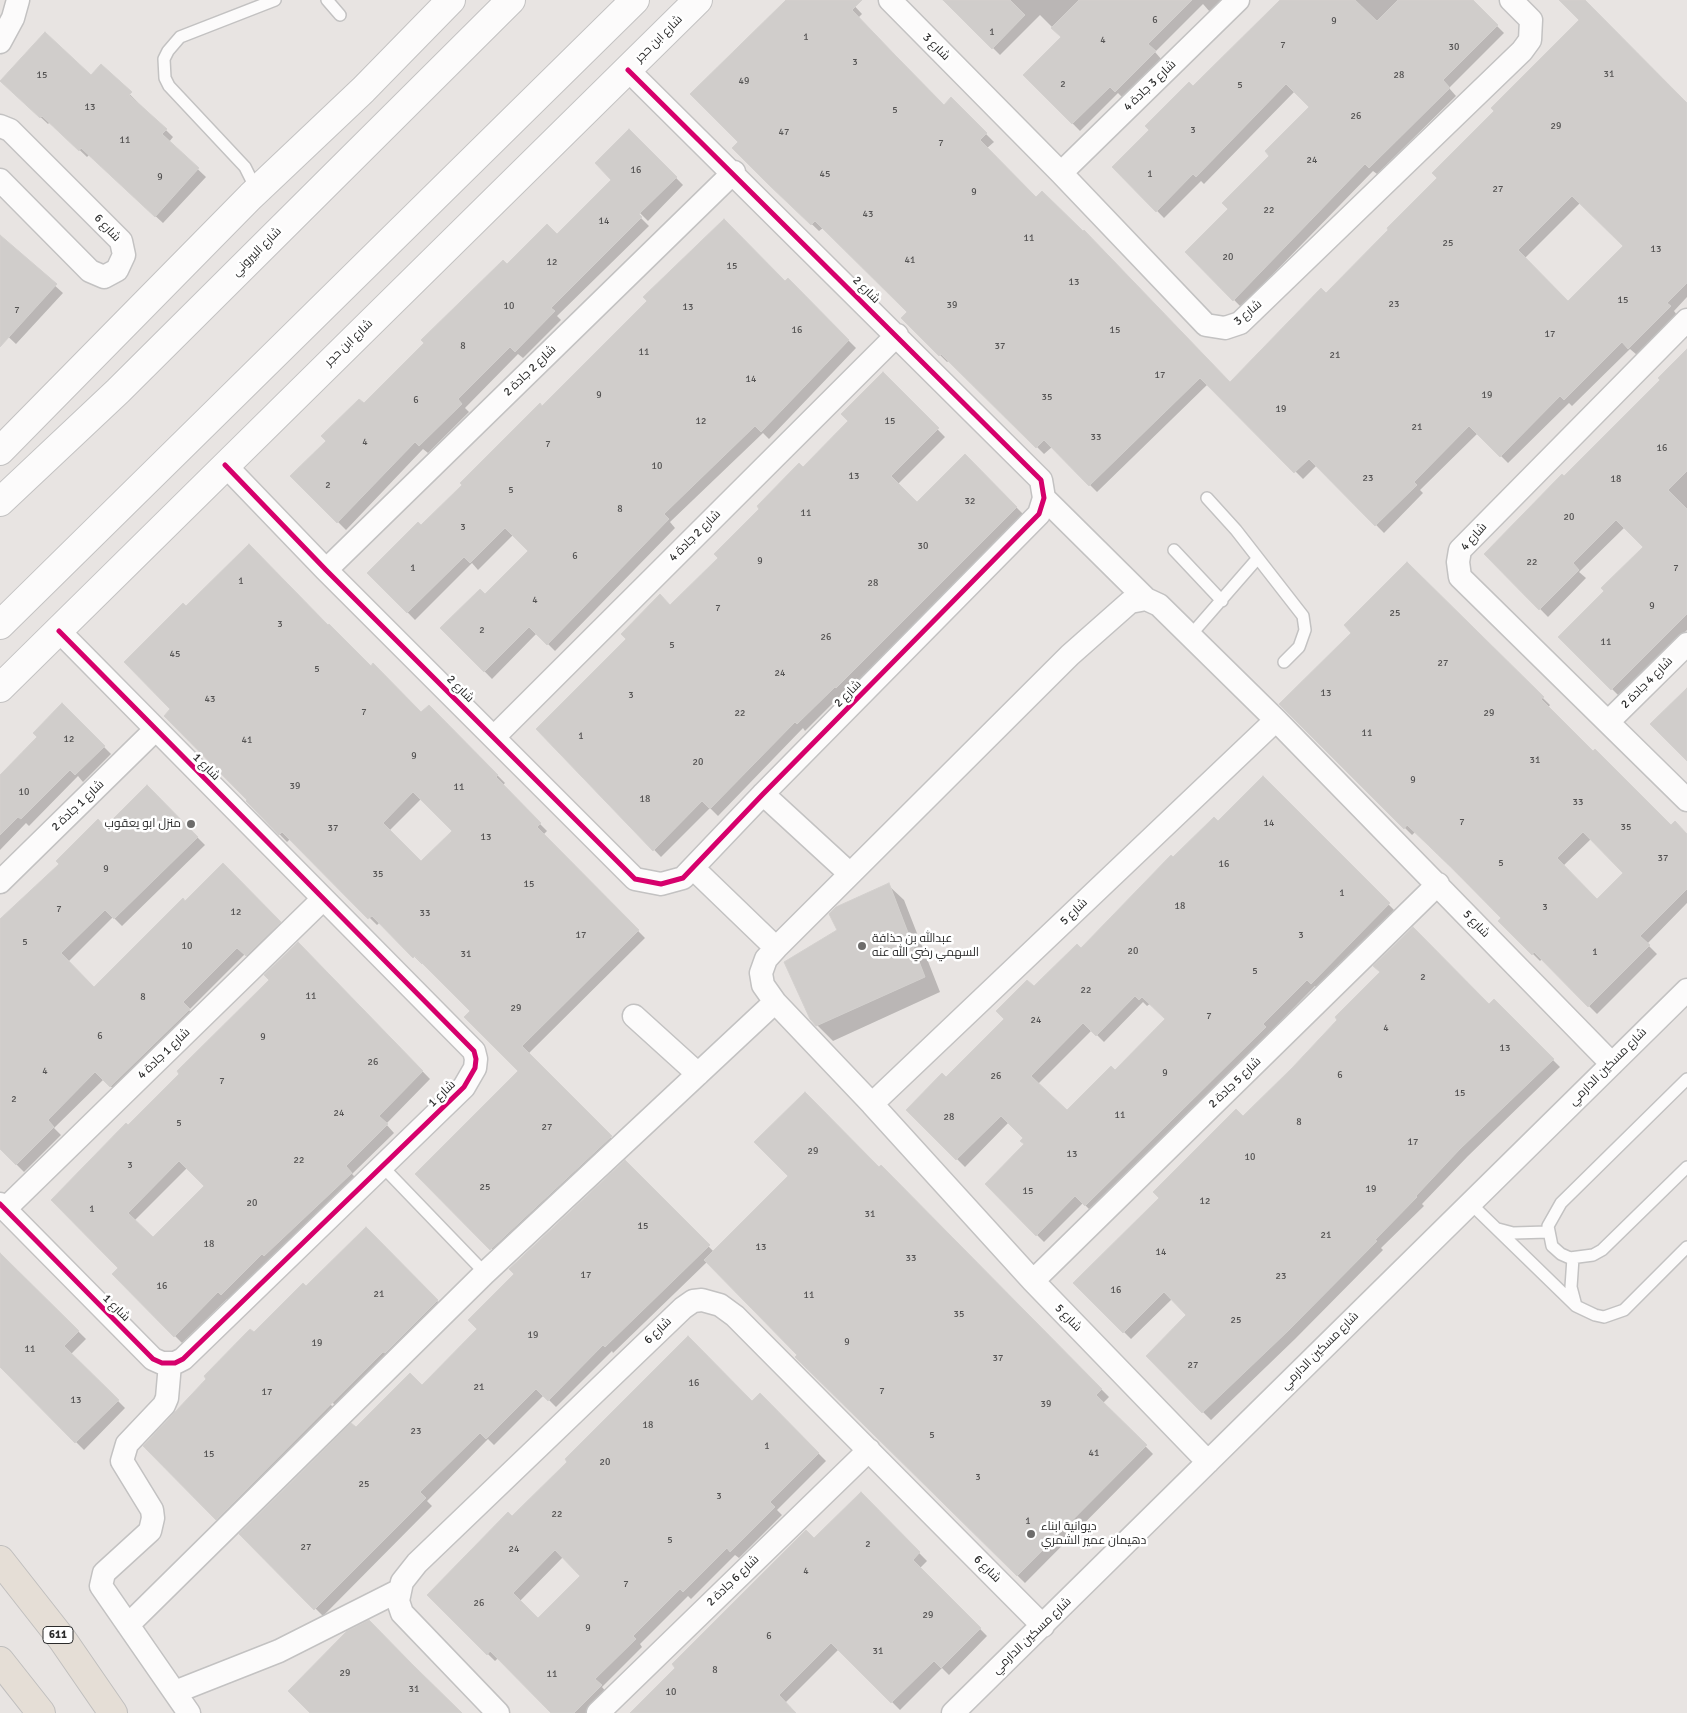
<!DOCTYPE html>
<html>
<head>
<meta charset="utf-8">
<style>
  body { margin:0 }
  canvas { display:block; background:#e8e4e2 }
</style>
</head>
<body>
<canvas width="1687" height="1713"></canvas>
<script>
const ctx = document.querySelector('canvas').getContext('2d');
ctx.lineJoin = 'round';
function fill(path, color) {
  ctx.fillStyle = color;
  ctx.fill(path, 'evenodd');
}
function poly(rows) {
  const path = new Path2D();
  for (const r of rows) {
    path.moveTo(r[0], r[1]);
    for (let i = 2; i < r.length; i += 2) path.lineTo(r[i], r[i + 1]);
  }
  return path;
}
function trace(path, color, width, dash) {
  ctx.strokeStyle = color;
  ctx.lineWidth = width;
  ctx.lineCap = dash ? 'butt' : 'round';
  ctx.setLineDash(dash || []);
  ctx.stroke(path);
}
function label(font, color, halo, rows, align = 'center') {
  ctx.font = font + ' Signika,Cairo,sans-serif';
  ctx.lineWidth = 5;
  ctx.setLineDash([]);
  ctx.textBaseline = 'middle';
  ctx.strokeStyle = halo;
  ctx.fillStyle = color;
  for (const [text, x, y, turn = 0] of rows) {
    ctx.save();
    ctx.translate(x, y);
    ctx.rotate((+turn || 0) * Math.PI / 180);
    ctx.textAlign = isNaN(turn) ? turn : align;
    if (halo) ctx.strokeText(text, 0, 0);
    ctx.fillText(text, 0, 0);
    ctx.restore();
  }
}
const shadow = poly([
  [787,0,849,0,862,14,858,18,944,106,951,99,994,142,986,149,1036,199,1231,384,1326,295,1439,178,1496,111,1581,20,1561,0,1583,0,1687,105,1687,297,1674,311,1677,315,1637,355,1630,349,1572,406,1569,403,1508,463,1478,433,1420,490,1423,493,1384,533,1317,465,1303,479,1208,384,1097,492,1052,447,1044,454,950,360,947,362,903,318,909,312,823,228,819,231,770,184,740,142],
  [1581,202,1624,246,1568,302,1525,258],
  [945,0,1223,0,1210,12,1203,4,1155,52,1162,60,1123,98,1118,93,1080,131,1025,75,1062,37,1040,15,1000,55],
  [1281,0,1471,0,1504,33,1449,88,1456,96,1377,174,1373,171,1241,307,1187,252,1229,209,1311,107,1295,91,1204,184,1201,181,1164,218,1114,167],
  [101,66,173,137,169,142,206,177,163,223,89,155,87,157,50,122,48,124,9,88,91,76],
  [629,130,683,185,648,221,639,212,637,214,649,226,557,316,561,320,523,358,518,354,465,408,469,412,428,453,423,449,346,530,292,476,507,265,557,236,613,180],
  [0,236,63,293,16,344,0,329],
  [788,280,856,348,769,439,763,433,670,522,675,528,555,651,537,633,492,679,442,628,485,595,529,551,513,535,478,570,472,563,415,620,369,573,421,527,542,407],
  [1687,351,1687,630,1619,696,1560,637,1605,591,1644,547,1625,527,1579,572,1586,578,1548,617,1486,554,1662,380],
  [883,374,945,437,897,485,917,504,965,456,1024,515,844,695,843,693,805,731,803,728,718,816,710,808,661,857,538,729,670,607,719,558,850,421],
  [1407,564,1550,705,1548,708,1671,827,1687,836,1687,903,1647,944,1657,954,1597,1014,1542,959,1540,961,1500,921,1502,918,1415,832,1412,835,1281,704,1353,633],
  [1591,839,1625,873,1597,901,1563,866],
  [186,608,328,627,422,714,429,706,505,783,502,786,547,831,543,835,645,938,528,1054,618,1145,499,1256,417,1174,520,1071,472,1011,423,962,422,964,380,922,377,925,290,839,287,842,247,801,249,800,172,709],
  [422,798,453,831,421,863,389,831],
  [62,705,111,754,83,782,78,776,29,826,26,823,0,850,0,776,39,737],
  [1263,778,1396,912,1319,990,1315,986,1270,1032,1272,1035,1093,1213,1083,1203,1044,1242,986,1184,1026,1144,1025,1138,1009,1122,965,1167,908,1110,946,1079,1034,988,1081,950,1173,859,1218,822],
  [1143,1002,1147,1006,1151,1003,1167,1019,1115,1072,1067,1111,1038,1084,1092,1030,1104,1042],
  [147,787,205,845,122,926,113,917,68,962,94,989,223,865,287,930,254,963,245,954,189,1010,196,1017,118,1094,104,1079,54,1128,61,1135,24,1172,0,1148,0,922,106,829],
  [888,885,904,900,940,992,833,1041,811,1019,839,930],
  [298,943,430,1079,386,1124,394,1133,352,1174,359,1181,229,1301,227,1299,182,1343,113,1274,120,1268,128,1127,271,980],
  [188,1167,206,1186,153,1239,134,1221],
  [1494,1001,1560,1067,1468,1156,1422,1204,1424,1206,1381,1248,1383,1250,1295,1339,1211,1420,1147,1356,1188,1315,1172,1299,1131,1339,1075,1283,1243,1118,1489,1005],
  [625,1162,714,1252,881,1167,1109,1397,1103,1403,1153,1454,1025,1583,796,1357,799,1355,707,1262,613,1353,612,1351,556,1407,544,1395,494,1445,488,1439,427,1501,432,1506,323,1616,241,1534,356,1429,422,1387,479,1329],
  [366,1229,445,1309,340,1410,328,1398,326,1400,339,1413,224,1526,145,1446],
  [0,1254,86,1339,71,1354,125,1408,84,1450,0,1366],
  [760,1395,826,1461,777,1510,782,1515,739,1558,735,1555,691,1599,688,1596,640,1644,642,1647,602,1687,608,1694,589,1713,553,1713,498,1658,495,1661,428,1595,512,1518,752,1403],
  [563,1557,582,1576,538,1620,520,1601],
  [861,1494,927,1561,920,1568,987,1636,949,1675,942,1668,900,1710,839,1649,785,1703,795,1713,632,1713,677,1668,673,1664,806,1532,814,1540]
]);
const building = poly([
  [786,0,862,0,852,10,896,56,944,105,951,97,987,133,980,140,1036,197,1042,191,1083,231,1084,230,1230,382,1321,288,1326,293,1388,230,1387,228,1437,178,1432,173,1494,111,1491,108,1579,20,1559,0,1585,0,1687,103,1687,283,1667,303,1671,306,1628,349,1622,342,1564,400,1560,396,1500,457,1469,426,1414,482,1417,485,1375,526,1309,459,1294,473,1200,378,1089,486,1044,440,1036,448,941,354,939,356,901,318,907,312,815,221,811,225,769,185,732,148,738,142,690,94,786,0],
  [1572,196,1623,246,1568,301,1518,250,1572,196],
  [943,0,1010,0,1025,15,992,49,943,0],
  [1079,0,1192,0,1148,44,1156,51,1115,92,1110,87,1072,124,1023,75,1061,37,1051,28,1079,0],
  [1280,0,1355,0,1377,21,1398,0,1473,0,1498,25,1443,80,1450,88,1369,168,1365,164,1233,301,1185,252,1228,209,1222,203,1269,156,1265,151,1309,107,1286,84,1196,177,1193,174,1156,212,1112,167,1149,130,1145,126,1189,82,1193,86,1280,0],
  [45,32,91,75,101,64,132,92,129,95,167,129,162,134,199,168,155,217,81,148,79,151,42,116,40,118,0,81,45,32],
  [629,129,677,177,639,214,642,217,551,308,555,311,515,352,510,347,458,399,462,404,419,446,415,442,337,523,290,476,326,441,321,436,359,399,364,403,424,343,421,340,503,260,507,264,547,224,557,234,611,180,595,163,629,129],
  [724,219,785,281,788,278,849,340,761,432,755,426,664,514,669,519,547,645,529,627,484,672,440,628,480,589,485,594,528,551,505,528,470,563,464,557,407,613,367,573,418,522,421,525,462,485,460,483,540,403,542,406,647,301,643,297,724,219],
  [0,235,57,284,0,347,0,235],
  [1687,349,1687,471,1668,490,1687,509,1687,614,1611,690,1558,637,1604,591,1601,588,1643,547,1616,520,1573,563,1579,570,1539,610,1484,554,1562,474,1564,476,1660,380,1658,378,1687,349],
  [883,372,939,428,891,476,917,502,965,454,1017,507,836,688,835,687,797,724,795,722,710,809,702,801,653,851,536,729,626,639,621,634,660,594,670,605,718,558,714,554,759,509,757,506,799,463,803,467,848,421,841,414,883,372],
  [249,544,328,625,329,624,371,666,373,663,421,712,429,705,498,775,496,777,541,823,537,827,639,930,522,1046,612,1136,490,1250,415,1174,518,1071,464,1017,470,1011,415,956,413,958,372,916,368,919,282,832,279,835,246,801,247,800,164,716,170,709,124,662,183,603,186,606,249,544],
  [413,792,452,831,421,861,383,823,413,792],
  [1407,562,1544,697,1541,699,1593,751,1595,749,1671,825,1675,821,1687,834,1687,889,1640,936,1650,945,1588,1007,1534,952,1532,955,1498,921,1501,918,1451,867,1407,825,1404,829,1279,704,1351,633,1344,625,1407,562],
  [1583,832,1623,873,1597,899,1557,858,1583,832],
  [1687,688,1687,761,1650,724,1687,688],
  [62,703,105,746,75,775,70,770,21,819,18,817,0,835,0,775,37,737,33,733,62,703],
  [1263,776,1390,903,1311,984,1307,980,1263,1024,1266,1027,1085,1206,1075,1196,1036,1236,985,1184,1024,1144,1020,1141,1023,1138,1001,1116,956,1160,906,1110,942,1073,946,1077,1004,1019,996,1011,1027,980,1034,986,1077,944,1081,948,1171,855,1173,857,1214,817,1218,821,1263,776],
  [1135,996,1139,1000,1142,997,1165,1019,1115,1070,1111,1066,1067,1110,1031,1076,1083,1023,1096,1036,1135,996],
  [147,785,198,837,114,919,105,910,61,953,94,987,183,898,185,901,223,863,281,922,246,956,237,948,183,1002,190,1009,110,1087,95,1072,48,1120,54,1127,16,1165,0,1149,0,919,59,864,56,861,98,819,105,827,147,785],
  [889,883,925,977,816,1026,810,1019,784,962,837,930,829,914,836,907,889,883],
  [1413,927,1489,1004,1494,999,1554,1059,1460,1149,1416,1196,1417,1197,1375,1240,1377,1241,1288,1331,1202,1413,1146,1356,1186,1315,1164,1292,1123,1333,1073,1283,1159,1198,1153,1192,1236,1109,1243,1116,1292,1068,1337,1020,1335,1017,1380,972,1373,966,1413,927],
  [298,942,423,1071,379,1116,388,1124,346,1166,352,1173,264,1256,262,1254,221,1295,218,1292,174,1337,112,1274,118,1268,51,1200,126,1123,128,1125,179,1074,177,1071,269,980,264,975,298,942],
  [179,1161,204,1186,153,1237,128,1213,179,1161],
  [805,1092,879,1167,881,1165,1102,1389,1096,1395,1147,1445,1017,1576,795,1357,797,1355,704,1260,788,1176,754,1142,805,1092],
  [625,1160,710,1245,605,1347,603,1345,548,1401,536,1389,486,1439,480,1433,420,1492,426,1498,314,1610,239,1534,351,1423,356,1427,410,1373,422,1385,477,1329,468,1320,514,1274,509,1269,625,1160],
  [366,1227,438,1300,385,1353,383,1352,216,1520,143,1446,206,1379,204,1376,250,1329,254,1332,303,1283,306,1286,366,1227],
  [0,1253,79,1331,64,1346,119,1400,75,1443,0,1367,0,1253],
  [688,1336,752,1401,760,1393,819,1453,770,1502,775,1507,730,1552,727,1548,683,1592,680,1589,633,1636,636,1639,595,1679,602,1685,574,1713,551,1713,490,1651,487,1655,427,1595,508,1512,512,1516,567,1462,565,1459,688,1336],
  [555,1550,580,1576,538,1618,513,1593,555,1550],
  [861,1492,920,1552,913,1560,981,1628,941,1668,934,1661,891,1703,831,1643,779,1695,796,1713,630,1713,675,1668,672,1664,806,1530,814,1538,861,1492],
  [369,1620,413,1665,462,1713,310,1713,288,1691,347,1631,369,1620]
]);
const service = poly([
  [327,0,340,15],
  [251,192,252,181,245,167,169,86,165,78,164,59,168,51,180,37,275,0],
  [1207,498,1236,530,1303,616,1305,630,1299,647,1284,662],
  [1174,550,1222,601],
  [1189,637,1257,559],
  [1687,1079,1561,1203,1548,1226,1552,1246,1561,1254,1570,1258,1593,1255,1602,1250,1687,1167],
  [382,1166,485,1273],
  [1470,1203,1576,1306,1595,1315,1604,1317,1624,1310,1687,1247],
  [1498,1229,1513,1233,1548,1232],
  [1573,1258,1571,1287,1576,1306]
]);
const minor = poly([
  [890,0,1061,173,1206,325,1225,328,1240,323,1522,51,1530,40,1531,20,1511,0],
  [0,42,13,18,18,0],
  [0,126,10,130,121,241,124,255,117,270,104,277,90,271,0,180],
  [1061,173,1238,0],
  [1687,320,1460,550,1458,562,1460,577,1687,800],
  [225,465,326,570,635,879,661,884,683,878,763,794,1039,514,1044,498,1041,480,628,70],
  [1044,498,1146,599,1159,605,1276,720,1612,1064],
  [326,570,734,172],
  [1146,599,1130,602,1070,655,776,948,766,959,761,973,763,985,775,1002,872,1104,1033,1281,1208,1462],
  [1608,722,1687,644],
  [494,737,897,335],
  [763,794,849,873],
  [693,868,776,948],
  [0,882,155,730],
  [634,1016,698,1074],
  [872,1104,1276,720],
  [0,1204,153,1359,162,1363,175,1363,183,1359,464,1087,475,1068,476,1059,474,1051,59,631],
  [5,1209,323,899],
  [1033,1281,1438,884],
  [170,1364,167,1398,164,1405,127,1444,122,1461,152,1510,153,1518,150,1531,104,1573,101,1586,189,1713],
  [128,1625,485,1273,775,1002],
  [175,1692,279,1651,398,1591],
  [498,1713,402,1613,398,1601,402,1582,417,1563,683,1308,693,1301,702,1300,720,1305,735,1316,1043,1626],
  [598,1713,869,1450],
  [953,1713,1687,990]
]);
const tertiary = poly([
  [0,451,251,196,363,90,451,0],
  [0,502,118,391,511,0]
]);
const secondary = poly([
  [0,625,635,0],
  [0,688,698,0]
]);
const primary = poly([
  [0,1560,62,1639,113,1713],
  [0,1661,41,1713]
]);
const cycleway = poly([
  [225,465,326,570,635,879,661,884,683,878,763,794,1039,514,1044,498,1041,480,628,70],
  [0,1204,153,1359,162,1363,175,1363,183,1359,464,1087,475,1068,476,1059,474,1051,59,631]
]);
const markers = [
  [191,824,5,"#6d6c6b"],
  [862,946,5,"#6d6c6b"],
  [1031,1534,5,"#6d6c6b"]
];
const numberNames = [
  ["6",1155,20],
  ["9",1334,21],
  ["1",992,32],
  ["1",806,37],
  ["4",1103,40],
  ["7",1283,45],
  ["30",1454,47],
  ["3",855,62],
  ["31",1609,74],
  ["15",42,75],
  ["28",1399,75],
  ["49",744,81],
  ["2",1063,84],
  ["5",1240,85],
  ["13",90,107],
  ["5",895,110],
  ["26",1356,116],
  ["29",1556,126],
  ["3",1193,130],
  ["47",784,132],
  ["11",125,140],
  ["7",941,143],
  ["24",1312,160],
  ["16",636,170],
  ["45",825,174],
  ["1",1150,174],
  ["9",160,177],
  ["27",1498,189],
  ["9",974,192],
  ["22",1269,210],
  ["43",868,214],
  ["14",604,221],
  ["11",1029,238],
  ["25",1448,243],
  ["13",1656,249],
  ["20",1228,257],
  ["41",910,260],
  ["12",552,262],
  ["15",732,266],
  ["13",1074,282],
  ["15",1623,300],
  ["23",1394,304],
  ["39",952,305],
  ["10",509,306],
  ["13",688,307],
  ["7",17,310],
  ["16",797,330],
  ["15",1115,330],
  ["17",1550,334],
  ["8",463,346],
  ["37",1000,346],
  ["11",644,352],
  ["21",1335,355],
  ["17",1160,375],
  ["14",751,379],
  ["9",599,395],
  ["19",1487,395],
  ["35",1047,397],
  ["6",416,400],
  ["19",1281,409],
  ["12",701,421],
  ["15",890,421],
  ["21",1417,427],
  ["33",1096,437],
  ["4",365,442],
  ["7",548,444],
  ["16",1662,448],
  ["10",657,466],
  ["13",854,476],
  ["23",1368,478],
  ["18",1616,479],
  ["2",328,485],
  ["5",511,490],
  ["32",970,501],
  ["8",620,509],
  ["11",806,513],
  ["20",1569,517],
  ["3",463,527],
  ["30",923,546],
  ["6",575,556],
  ["9",760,561],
  ["22",1532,562],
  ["1",413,568],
  ["7",1676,568],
  ["1",241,581],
  ["28",873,583],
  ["4",535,600],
  ["9",1652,606],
  ["7",718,608],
  ["25",1395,613],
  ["3",280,624],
  ["2",482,630],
  ["26",826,637],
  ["11",1606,642],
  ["5",672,645],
  ["45",175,654],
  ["27",1443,663],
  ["5",317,669],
  ["24",780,673],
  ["13",1326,693],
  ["3",631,695],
  ["43",210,699],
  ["7",364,712],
  ["22",740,713],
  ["29",1489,713],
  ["11",1367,733],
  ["1",581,736],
  ["12",69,739],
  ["41",247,740],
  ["9",414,756],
  ["31",1535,760],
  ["20",698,762],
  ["9",1413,780],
  ["39",295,786],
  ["11",459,787],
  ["10",24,792],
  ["18",645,799],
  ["33",1578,802],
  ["7",1462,822],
  ["14",1269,823],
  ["35",1626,827],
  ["37",333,828],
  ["13",486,837],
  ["37",1663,858],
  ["5",1501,863],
  ["16",1224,864],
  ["9",106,869],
  ["35",378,874],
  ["15",529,884],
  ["1",1342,893],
  ["18",1180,906],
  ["3",1545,907],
  ["7",59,909],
  ["12",236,912],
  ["33",425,913],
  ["17",581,935],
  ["3",1301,935],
  ["5",25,942],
  ["10",187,946],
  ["20",1133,951],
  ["1",1595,952],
  ["31",466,954],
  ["5",1255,971],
  ["2",1423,977],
  ["22",1086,990],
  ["11",311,996],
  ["8",143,997],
  ["29",516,1008],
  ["7",1209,1016],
  ["24",1036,1020],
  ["4",1386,1028],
  ["6",100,1036],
  ["9",263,1037],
  ["13",1505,1048],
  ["26",373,1062],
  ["4",45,1071],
  ["9",1165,1073],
  ["6",1340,1075],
  ["26",996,1076],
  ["7",222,1081],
  ["15",1460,1093],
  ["2",14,1099],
  ["24",339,1113],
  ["11",1120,1115],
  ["28",949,1117],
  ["8",1299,1122],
  ["5",179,1123],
  ["27",547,1127],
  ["17",1413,1142],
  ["29",813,1151],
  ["13",1072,1154],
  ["10",1250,1157],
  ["22",299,1160],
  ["3",130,1165],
  ["25",485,1187],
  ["19",1371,1189],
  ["15",1028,1191],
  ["12",1205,1201],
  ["20",252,1203],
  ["1",92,1209],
  ["31",870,1214],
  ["15",643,1226],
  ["21",1326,1235],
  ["18",209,1244],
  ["13",761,1247],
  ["14",1161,1252],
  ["33",911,1258],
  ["17",586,1275],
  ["23",1281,1276],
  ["16",162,1286],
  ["16",1116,1290],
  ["21",379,1294],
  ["11",809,1295],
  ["35",959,1314],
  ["25",1236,1320],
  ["19",533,1335],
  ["9",847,1342],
  ["19",317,1343],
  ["11",30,1349],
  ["37",998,1358],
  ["27",1193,1365],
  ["16",694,1383],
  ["21",479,1387],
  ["7",882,1391],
  ["17",267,1392],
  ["13",76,1400],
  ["39",1046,1404],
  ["18",648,1425],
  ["23",416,1431],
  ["5",932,1435],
  ["1",767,1446],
  ["41",1094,1453],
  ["15",209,1454],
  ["20",605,1462],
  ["3",978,1477],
  ["25",364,1484],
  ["3",719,1496],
  ["22",557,1514],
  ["1",1028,1521],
  ["5",670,1540],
  ["2",868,1544],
  ["27",306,1547],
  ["24",514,1549],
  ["4",806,1571],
  ["7",626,1584],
  ["26",479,1603],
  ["29",928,1615],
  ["9",588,1628],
  ["6",769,1636],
  ["31",878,1651],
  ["8",715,1670],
  ["29",345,1673],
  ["11",552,1674],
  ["31",414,1689],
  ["10",671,1692]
];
const shields = [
  [58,1635,30]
];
const shieldNames = [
  ["611",58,1635]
];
const streetNames = [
  ["شارع ابن حجر",659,39,-45],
  ["شارع 3",936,47,45],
  ["شارع 3 جادة 4",1150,86,-44],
  ["شارع 6",107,228,47],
  ["شارع البيروني",257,252,-45],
  ["شارع 2",866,290,45],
  ["شارع 3",1248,313,-40],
  ["شارع ابن حجر",349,343,-44],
  ["شارع 2 جادة 2",530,371,-44],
  ["شارع 2 جادة 4",695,536,-45],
  ["شارع 4",1474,537,-48],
  ["شارع 4 جادة 2",1647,683,-45],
  ["شارع 2",460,689,45],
  ["شارع 2",848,694,-45],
  ["شارع 1",206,767,45],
  ["شارع 1 جادة 2",78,806,-44],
  ["شارع 5",1074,912,-44],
  ["شارع 5",1476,924,46],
  ["شارع 1 جادة 4",164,1054,-44],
  ["شارع مسكين الدارمي",1608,1067,-45],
  ["شارع 5 جادة 2",1235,1083,-44],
  ["شارع 1",442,1094,-44],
  ["شارع 1",116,1308,45],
  ["شارع 5",1068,1318,46],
  ["شارع 6",658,1331,-44],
  ["شارع مسكين الدارمي",1320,1351,-45],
  ["شارع 6",987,1569,45],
  ["شارع 6 جادة 2",733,1581,-44],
  ["شارع مسكين الدارمي",1032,1636,-44]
];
const poiNames = [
  ["منزل ابو يعقوب",181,824,"right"],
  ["عبدالله بن حذافة",872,939],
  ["السهمي رضي الله عنه",872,953],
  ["ديوانية ابناء",1041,1527],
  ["دهيمان عمير الشمري",1041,1541]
];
fill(shadow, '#0003');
fill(building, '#d0cdcb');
trace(building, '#d3d0ce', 1);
trace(service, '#c3c2c2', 14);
trace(minor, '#c3c2c2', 25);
trace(tertiary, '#c3c2c2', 30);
trace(secondary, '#c3c2c2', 30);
trace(primary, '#c0bfbe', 30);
trace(service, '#fcfbfb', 11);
trace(minor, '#fcfbfb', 22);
trace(tertiary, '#fcfbfb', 28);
trace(secondary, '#fcfbfb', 28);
trace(primary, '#e5ded6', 28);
trace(cycleway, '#d6006c', 5);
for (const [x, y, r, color] of markers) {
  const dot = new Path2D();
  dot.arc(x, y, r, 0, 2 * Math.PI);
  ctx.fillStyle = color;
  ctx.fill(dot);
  trace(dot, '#fff', 2);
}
label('10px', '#555454', null, numberNames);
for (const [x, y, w] of shields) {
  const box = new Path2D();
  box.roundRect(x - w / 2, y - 8.5, w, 17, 4);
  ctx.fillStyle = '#fff';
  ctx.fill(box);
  trace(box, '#2b2b2b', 1);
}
label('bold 11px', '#2b2b2b', null, shieldNames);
label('12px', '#2b2b2b', '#fff', streetNames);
label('12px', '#2b2b2b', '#fff', poiNames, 'left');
</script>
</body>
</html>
